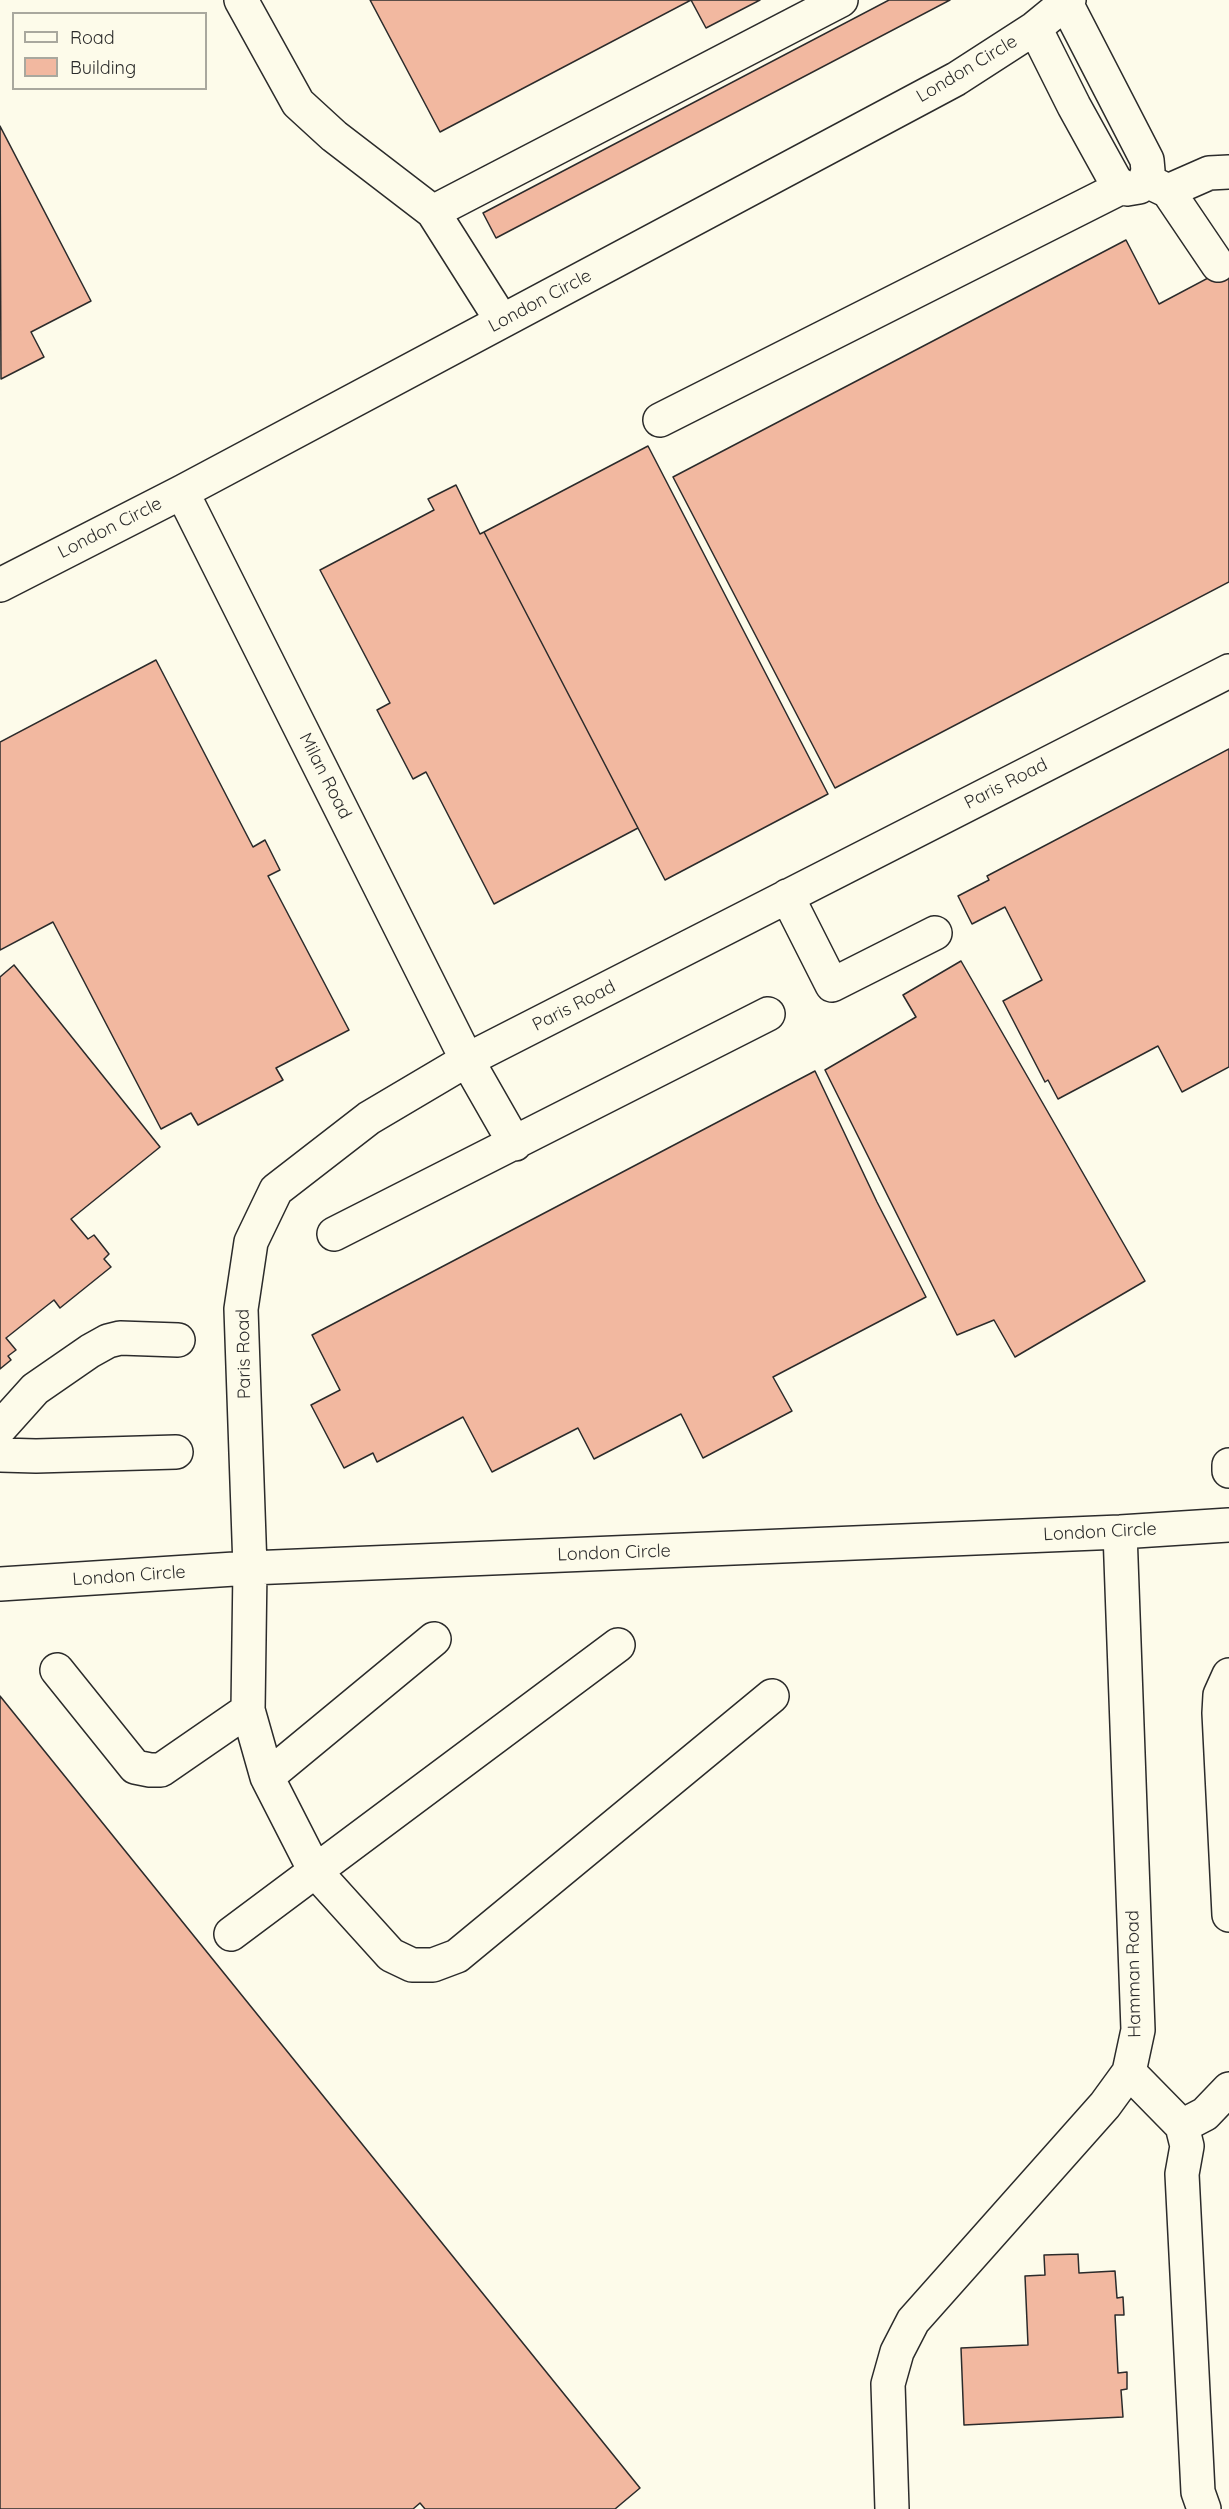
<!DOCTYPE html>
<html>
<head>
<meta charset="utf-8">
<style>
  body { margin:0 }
  #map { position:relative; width:1229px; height:2509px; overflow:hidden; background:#fdfbea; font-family:Quicksand,sans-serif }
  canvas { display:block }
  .legend { position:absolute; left:12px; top:12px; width:195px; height:78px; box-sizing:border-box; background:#fdfbea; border:2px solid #a9a89e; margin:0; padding:8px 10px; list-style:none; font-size:18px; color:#2b2b2b }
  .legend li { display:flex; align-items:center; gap:12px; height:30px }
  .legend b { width:30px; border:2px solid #a9a89e }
</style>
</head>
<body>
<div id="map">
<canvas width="1229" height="2509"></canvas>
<ul class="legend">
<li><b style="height:8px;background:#fdfbea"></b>Road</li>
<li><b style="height:16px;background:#f2b8a0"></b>Building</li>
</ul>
</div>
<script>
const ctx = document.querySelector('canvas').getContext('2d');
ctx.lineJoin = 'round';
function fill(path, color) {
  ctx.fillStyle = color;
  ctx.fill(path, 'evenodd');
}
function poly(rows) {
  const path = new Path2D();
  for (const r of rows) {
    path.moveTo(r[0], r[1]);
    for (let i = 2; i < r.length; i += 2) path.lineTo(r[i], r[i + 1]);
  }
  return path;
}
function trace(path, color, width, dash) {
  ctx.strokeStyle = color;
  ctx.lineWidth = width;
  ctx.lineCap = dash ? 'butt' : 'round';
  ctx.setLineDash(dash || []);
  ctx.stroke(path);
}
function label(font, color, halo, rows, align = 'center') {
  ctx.font = font + ' Quicksand,sans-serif';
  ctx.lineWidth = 4.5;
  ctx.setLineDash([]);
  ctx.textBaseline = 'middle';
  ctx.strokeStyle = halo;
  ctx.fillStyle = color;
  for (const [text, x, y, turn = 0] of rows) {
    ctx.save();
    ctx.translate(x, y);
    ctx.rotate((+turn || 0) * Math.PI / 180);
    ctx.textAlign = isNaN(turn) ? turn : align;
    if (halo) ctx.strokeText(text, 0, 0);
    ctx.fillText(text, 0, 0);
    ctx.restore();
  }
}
const building = poly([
  [370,0,691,0,440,132,370,0],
  [691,0,760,0,706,28,691,0],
  [889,0,950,0,496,238,483,213,889,0],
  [0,126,91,301,31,332,44,357,1,379,0,126],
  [1126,240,1159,304,1229,267,1229,582,835,788,673,477,1126,240],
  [648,446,828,794,665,880,484,532,648,446],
  [456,485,480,534,484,532,638,828,494,904,426,772,413,779,377,710,390,703,320,570,434,510,428,499,456,485],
  [156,660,253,847,265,840,280,870,268,876,349,1030,276,1068,283,1080,198,1125,191,1113,161,1129,53,922,0,950,0,742,156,660],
  [1229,749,1229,1067,1182,1092,1158,1046,1058,1099,1048,1080,1045,1082,1003,1001,1042,980,1005,907,972,924,958,896,989,880,987,876,1229,749],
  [961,961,1145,1281,1015,1357,994,1320,957,1335,825,1070,916,1017,903,995,961,961],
  [14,965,160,1147,71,1219,88,1239,94,1235,109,1254,104,1259,111,1267,60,1308,54,1300,6,1338,16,1350,8,1356,11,1360,0,1369,0,977,14,965],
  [815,1071,877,1202,926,1297,773,1377,792,1411,703,1458,681,1414,594,1459,578,1428,492,1472,463,1417,377,1462,373,1453,344,1468,311,1405,340,1390,312,1335,815,1071],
  [0,1696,640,2488,615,2509,425,2509,420,2503,413,2509,0,2509,0,1696],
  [1078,2254,1079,2273,1115,2271,1117,2298,1123,2297,1124,2315,1115,2315,1118,2373,1127,2372,1127,2389,1121,2390,1123,2417,964,2425,961,2348,1028,2345,1025,2276,1045,2275,1044,2255,1078,2254]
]);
const minor = poly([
  [241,0,298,103,334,136,433,212,841,0],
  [1035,28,1074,106,1116,182,1127,189,1139,187,1145,180,1148,171,1147,160,1066,3],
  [1145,180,1168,191,1218,265],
  [1168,191,1209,173,1229,172],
  [433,212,502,321],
  [660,420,1122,187],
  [182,492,467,1060,515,1144],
  [0,585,182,492,956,79,1035,28,1069,0],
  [787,896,832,985,935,933],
  [334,1234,768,1014],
  [0,1428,35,1389,90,1351,108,1341,120,1338,178,1340],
  [0,1455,36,1456,176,1452],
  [1229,1465,1229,1471],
  [0,1584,250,1568,1120,1532,1229,1525],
  [57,1670,135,1767,150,1770,161,1770,248,1710],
  [1229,1675,1220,1695,1219,1713,1229,1915],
  [772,1696,457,1956,433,1965,412,1965,391,1955,315,1871,267,1777,248,1710,250,1568,241,1309,251,1242,276,1190,369,1118,467,1060,1229,671],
  [267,1777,434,1639],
  [231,1934,618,1645],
  [1129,2072,1182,2126,1187,2146,1182,2174,1198,2492,1204,2509],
  [1182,2126,1205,2114,1229,2089],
  [892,2509,888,2384,897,2352,913,2321,1105,2105,1129,2072,1138,2030,1120,1532]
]);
const streetNames = [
  ["London Circle",967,69,-31],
  ["London Circle",540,301,-28],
  ["London Circle",110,528,-27],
  ["Milan Road",325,776,63],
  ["Paris Road",1006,784,-27],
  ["Paris Road",574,1006,-27],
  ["Paris Road",244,1354,-91],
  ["London Circle",1100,1532,-3],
  ["London Circle",614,1553,-2],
  ["London Circle",129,1576,-4],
  ["Hamman Road",1134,1974,-91]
];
fill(building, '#f2b8a0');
trace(building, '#2b2b2b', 1.5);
trace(minor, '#2b2b2b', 36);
trace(minor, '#fdfbea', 33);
label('18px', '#2b2b2b', '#fdfbea', streetNames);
</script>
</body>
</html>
